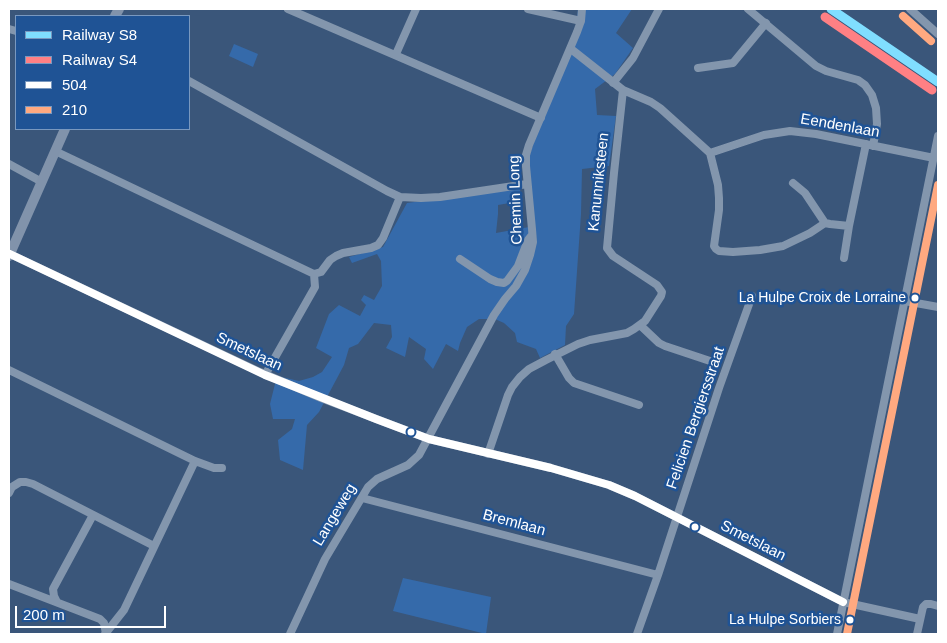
<!DOCTYPE html>
<html>
<head>
<meta charset="utf-8">
<style>
  body { margin:0 }
  #map { position:relative; width:947px; height:643px; overflow:hidden; background:#3a567a; font-family:Arial,sans-serif }
  canvas { display:block }
  .frame { position:absolute; inset:0; border:10px solid #fff; pointer-events:none }
  .legend { position:absolute; left:15px; top:15px; width:175px; height:115px; box-sizing:border-box; background:#1f5395; border:1px solid #7998bf; margin:0; padding:6px 9px; list-style:none; font-size:15px; color:#fff }
  .legend li { display:flex; align-items:center; gap:10px; height:25px }
  .legend b { width:25px; border:1px solid #7998bf }
  .scale { position:absolute; left:15px; top:606px; width:151px; height:22px; box-sizing:border-box; border:2px solid #fff; border-top:0; padding-left:6px; font-size:15px; line-height:18px; white-space:nowrap; color:#fff; -webkit-text-stroke:4px #1f5395; paint-order:stroke }
</style>
</head>
<body>
<div id="map">
<canvas width="947" height="643"></canvas>
<div class="frame"></div>
<ul class="legend">
<li><b style="height:6px;background:#80deff"></b>Railway S8</li>
<li><b style="height:6px;background:#ff8084"></b>Railway S4</li>
<li><b style="height:6px;background:#fff"></b>504</li>
<li><b style="height:6px;background:#ffa980"></b>210</li>
</ul>
<div class="scale">200 m</div>
</div>
<script>
const ctx = document.querySelector('canvas').getContext('2d');
ctx.lineJoin = 'round';
function fill(path, color) {
  ctx.fillStyle = color;
  ctx.fill(path, 'evenodd');
}
function poly(rows) {
  const path = new Path2D();
  for (const r of rows) {
    path.moveTo(r[0], r[1]);
    for (let i = 2; i < r.length; i += 2) path.lineTo(r[i], r[i + 1]);
  }
  return path;
}
function trace(path, color, width, dash) {
  ctx.strokeStyle = color;
  ctx.lineWidth = width;
  ctx.lineCap = dash ? 'butt' : 'round';
  ctx.setLineDash(dash || []);
  ctx.stroke(path);
}
function label(font, color, halo, rows, align = 'center') {
  ctx.font = font + ' Arial,sans-serif';
  ctx.lineWidth = 5;
  ctx.setLineDash([]);
  ctx.textBaseline = 'middle';
  ctx.strokeStyle = halo;
  ctx.fillStyle = color;
  for (const [text, x, y, turn = 0] of rows) {
    ctx.save();
    ctx.translate(x, y);
    ctx.rotate((+turn || 0) * Math.PI / 180);
    ctx.textAlign = isNaN(turn) ? turn : align;
    if (halo) ctx.strokeText(text, 0, 0);
    ctx.fillText(text, 0, 0);
    ctx.restore();
  }
}
const green = poly([
  [578,9,632,9,616,33,633,48,615,74,595,89,597,115,616,116,609,166,582,169,581,214,574,314,566,326,565,345,540,358,536,349,517,342,515,333,504,323,495,319,479,319,467,327,460,343,458,351,446,344,433,369,424,359,426,349,409,337,405,357,386,348,392,337,391,325,374,323,358,344,349,348,344,365,319,412,307,425,303,470,280,460,278,440,292,429,295,419,273,419,270,404,277,376,299,381,313,377,322,372,332,357,316,348,329,314,339,305,360,316,366,305,361,300,364,295,374,300,382,286,381,261,377,254,352,263,349,257,383,247,407,203,520,188,521,201,498,205,498,214,496,233,529,227,530,154,536,136,574,47],
  [234,44,258,54,253,67,229,56],
  [403,578,491,597,486,634,393,611]
]);
const minor = poly([
  [288,9,541,118],
  [528,9,581,21],
  [748,9,816,66,826,71,858,80,865,85,872,95,876,108,877,124,873,146],
  [910,9,938,34],
  [9,29,16,31],
  [571,49,623,90,651,102,660,108,710,153,764,135,790,131,816,134,934,158],
  [396,54,416,9],
  [698,68,733,63,766,23],
  [189,81,387,191,400,197,421,198,440,197,527,184],
  [613,83,633,58,659,9],
  [55,151,314,274],
  [710,153,718,185,719,198,719,210,714,246,716,249,719,251,733,252,760,250,783,246,810,233,825,223,830,224,849,226,866,144],
  [9,164,42,182],
  [793,183,805,193,825,223],
  [10,254,260,372,321,398,429,439,551,468,609,485,635,496,843,602,920,619],
  [844,258,849,226],
  [460,259,490,279,497,282,504,283,507,281,518,266,528,240,532,235],
  [905,301,938,307],
  [640,325,659,343,665,346,716,363],
  [555,354,569,378,574,383,639,405],
  [9,370,195,461,214,468,222,468],
  [265,375,315,287,314,274,321,272,330,260,336,256,343,253,371,248,378,245,383,238,400,197],
  [488,454,508,395,512,387,520,377,529,369,546,360,578,344,590,340,627,333,634,329,645,321,661,296,662,292,657,285,613,256,607,248,614,173,623,90],
  [9,493,12,487,20,482,26,482,33,484,154,546],
  [362,498,658,575],
  [9,584,100,619,104,623,106,634],
  [57,602,54,596,53,589,93,515],
  [105,634,124,610,195,461],
  [290,634,325,559,368,487,377,479,408,465,419,455,494,315,505,299,516,286,525,270,530,255,533,242,532,229,526,166,526,155,529,145,577,32,581,21,582,9],
  [637,634,658,575,719,388,752,296],
  [837,634,938,136],
  [917,634,923,607,926,604,931,604,938,606]
]);
const major = poly([
  [115,16,119,9],
  [9,256,65,129]
]);
const bus1 = poly([
  [10,254,265,375,376,419,429,439,551,468,609,485,635,496,843,602]
]);
const bus2 = poly([
  [903,16,931,41],
  [847,634,938,185]
]);
const rail1 = poly([
  [831,9,938,82]
]);
const rail2 = poly([
  [825,17,932,90]
]);
const markers = [
  [915,298,4.5,"#fff"],
  [411,432,4.5,"#fff"],
  [695,527,4.5,"#fff"],
  [850,620,4.5,"#fff"]
];
const busNames = [
  ["La Hulpe Croix de Lorraine",906,298],
  ["La Hulpe Sorbiers",841,620]
];
const streetNames = [
  ["Eendenlaan",840,126,10],
  ["Kanunniksteen",599,182,-84],
  ["Chemin Long",516,200,-92],
  ["Smetslaan",249,352,25],
  ["Felicien Bergiersstraat",696,418,-71],
  ["Langeweg",335,515,-59],
  ["Bremlaan",514,523,15],
  ["Smetslaan",753,541,27]
];
fill(green, '#356aaa');
trace(minor, '#8396ad', 8);
trace(major, '#8193ab', 10);
trace(bus1, '#fff', 8);
trace(bus2, '#ffa980', 8);
trace(rail1, '#80deff', 9);
trace(rail2, '#ff8084', 9);
for (const [x, y, r, color] of markers) {
  const dot = new Path2D();
  dot.arc(x, y, r, 0, 2 * Math.PI);
  ctx.fillStyle = color;
  ctx.fill(dot);
  trace(dot, '#1f5395', 2);
}
label('14px', '#fff', '#1f5395', busNames, 'right');
label('15px', '#fff', '#1f5395', streetNames);
</script>
</body>
</html>
